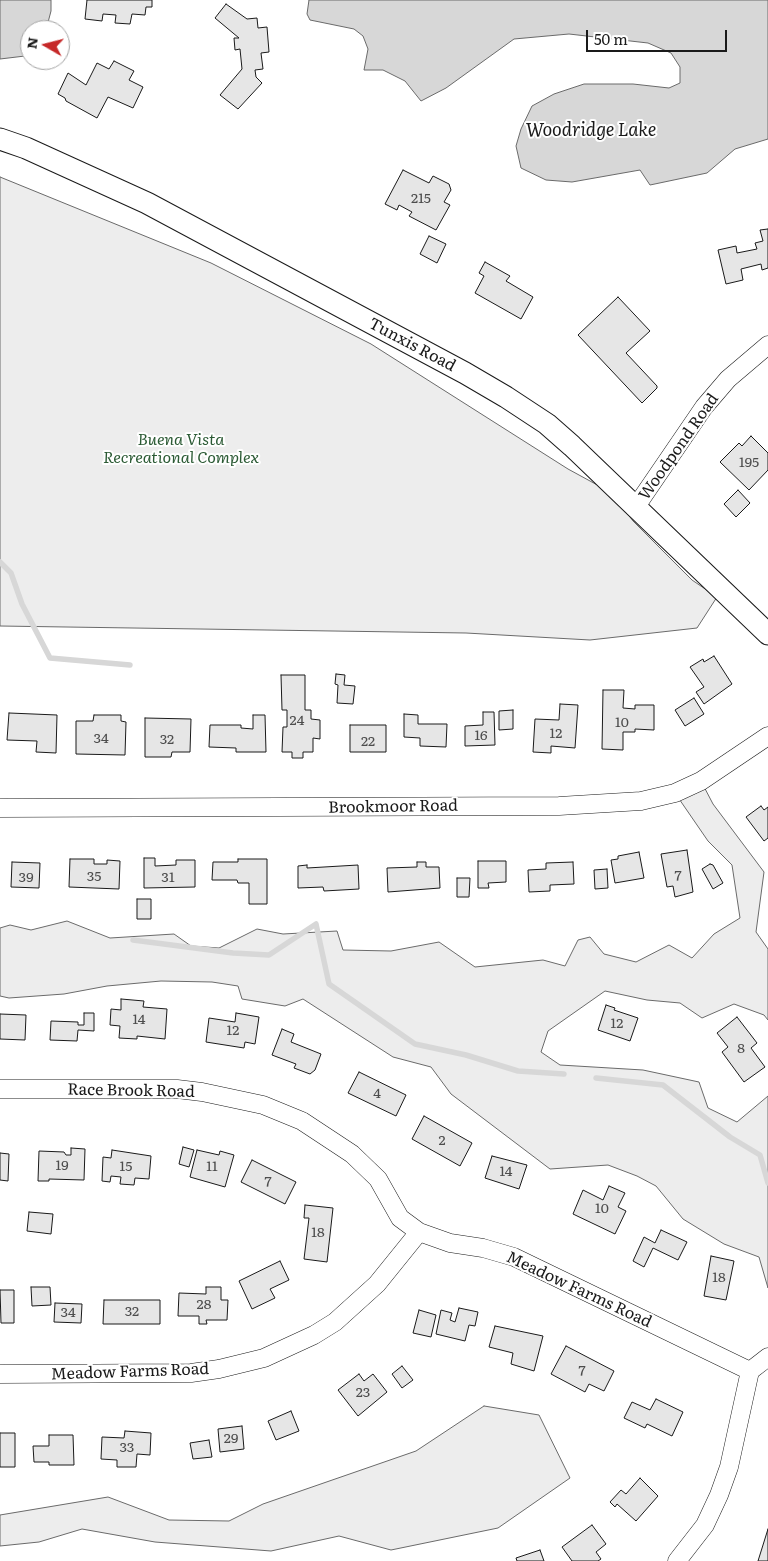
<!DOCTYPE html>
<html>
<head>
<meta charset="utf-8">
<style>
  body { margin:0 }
  #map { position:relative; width:768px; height:1561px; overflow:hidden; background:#fff; font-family:Literata,serif }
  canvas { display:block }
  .north { position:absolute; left:20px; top:20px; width:50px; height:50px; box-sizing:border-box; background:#fff; border:1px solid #a3a3a3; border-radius:50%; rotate:278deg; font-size:14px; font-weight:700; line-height:20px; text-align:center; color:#1a1a1a }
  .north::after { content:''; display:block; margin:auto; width:18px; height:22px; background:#c62828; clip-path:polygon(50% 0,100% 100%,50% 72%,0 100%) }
  .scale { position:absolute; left:586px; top:30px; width:141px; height:22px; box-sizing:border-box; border:2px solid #1a1a1a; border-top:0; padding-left:6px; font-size:15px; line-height:18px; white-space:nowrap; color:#1a1a1a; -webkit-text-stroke:4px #fff; paint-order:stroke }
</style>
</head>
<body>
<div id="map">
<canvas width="768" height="1561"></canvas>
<div class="north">N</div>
<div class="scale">50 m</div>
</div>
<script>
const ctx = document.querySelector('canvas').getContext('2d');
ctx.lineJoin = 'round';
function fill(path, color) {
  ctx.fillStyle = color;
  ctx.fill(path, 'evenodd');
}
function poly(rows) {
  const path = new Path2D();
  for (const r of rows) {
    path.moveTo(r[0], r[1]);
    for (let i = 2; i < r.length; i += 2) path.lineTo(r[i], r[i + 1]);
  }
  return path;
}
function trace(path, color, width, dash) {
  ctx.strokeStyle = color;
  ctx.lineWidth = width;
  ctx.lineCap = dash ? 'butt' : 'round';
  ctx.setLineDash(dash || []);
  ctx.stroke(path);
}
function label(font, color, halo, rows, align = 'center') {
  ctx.font = font + ' Literata,serif';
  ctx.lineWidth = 4;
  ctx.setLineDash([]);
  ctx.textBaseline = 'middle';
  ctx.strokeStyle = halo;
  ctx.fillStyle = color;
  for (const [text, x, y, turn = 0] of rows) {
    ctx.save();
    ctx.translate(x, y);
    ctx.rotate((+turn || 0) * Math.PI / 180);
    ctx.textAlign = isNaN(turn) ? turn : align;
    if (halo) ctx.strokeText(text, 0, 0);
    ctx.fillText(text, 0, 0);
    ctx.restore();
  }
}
const built = poly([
  [0,177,211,263,371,344,568,469,612,493,633,521,692,580,717,597,697,628,590,640,466,633,0,626,0,177],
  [701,781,713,804,764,872,756,932,768,949,768,1020,764,1015,734,1004,702,1018,680,1003,647,1000,605,991,548,1031,541,1052,560,1065,643,1070,699,1082,708,1108,737,1122,768,1096,768,1288,759,1257,724,1244,683,1219,656,1186,637,1176,608,1165,550,1169,451,1094,431,1067,393,1057,303,999,285,1006,242,999,238,986,212,982,161,981,107,986,64,994,9,998,0,996,0,928,10,925,31,930,67,921,110,938,174,934,191,946,219,948,257,929,283,934,337,931,343,950,391,951,439,942,475,967,543,960,565,966,578,940,590,937,604,954,636,962,669,945,692,958,714,934,740,918,732,865,708,841,675,793,701,781],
  [484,1406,539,1415,570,1478,498,1528,391,1550,339,1536,271,1551,155,1542,82,1529,39,1542,0,1546,0,1515,108,1497,169,1520,229,1521,263,1504,416,1451,484,1406]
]);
const water = poly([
  [0,0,51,0,51,11,46,30,30,30,30,51,25,56,0,59,0,0],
  [309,0,768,0,768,139,735,149,707,173,650,185,640,170,572,182,546,180,521,168,516,146,521,129,532,106,554,94,584,84,633,84,669,88,680,83,680,67,671,53,648,43,569,34,514,39,446,88,421,101,405,81,383,70,364,70,368,49,363,36,354,29,310,20,307,14,309,0]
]);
const stream = poly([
  [0,562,11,573,22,604,50,658,130,665],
  [133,940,233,953,269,955,316,924,329,984,415,1044,466,1055,518,1071,564,1074],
  [596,1078,663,1085,730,1137,760,1155,768,1183]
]);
const building = poly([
  [87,0,152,0,152,7,146,7,145,15,132,14,130,24,115,23,116,15,103,14,102,21,85,19,87,0],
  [226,4,247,19,257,18,258,28,267,27,269,52,261,53,263,69,255,70,256,77,262,83,238,109,220,95,242,69,240,49,235,50,234,38,239,38,215,18,226,4],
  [114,61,134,71,129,80,143,87,133,108,108,97,97,118,66,101,65,98,58,94,68,73,86,85,97,63,109,69,114,61],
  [403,170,429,183,433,176,449,184,451,190,444,202,450,205,436,230,409,216,412,212,399,205,397,210,385,204,403,170],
  [768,229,768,268,762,270,761,264,741,269,743,280,726,284,718,250,736,246,737,253,757,249,755,243,763,241,760,230,768,229],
  [429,236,446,244,437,263,420,254,429,236],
  [485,262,510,276,506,281,533,297,521,319,475,293,484,276,479,273,485,262],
  [618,297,650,331,626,353,657,386,657,388,642,403,578,335,618,297],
  [751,436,768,453,768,470,749,490,720,462,739,443,742,446,751,436],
  [738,490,750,503,736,517,724,504,738,490],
  [714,656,732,684,704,704,696,692,704,687,690,667,703,659,704,662,714,656],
  [336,674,345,675,344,685,355,686,353,704,337,703,338,685,335,684,336,674],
  [281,675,305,675,305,710,311,710,311,719,320,720,320,739,313,738,313,752,303,752,303,758,292,758,292,752,282,752,283,727,287,727,287,710,282,710,281,675],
  [603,690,624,690,623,708,635,709,635,705,654,705,654,730,635,729,635,732,623,732,623,750,602,749,603,690],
  [694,698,704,714,685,726,675,710,694,698],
  [560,704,578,705,575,748,551,746,551,753,533,752,535,719,559,720,560,704],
  [513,710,513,729,499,730,499,711,513,710],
  [483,712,494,712,495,745,465,746,465,726,483,725,483,712],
  [9,713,57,715,56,753,36,752,37,741,7,740,9,713],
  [404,714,418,715,418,724,447,724,446,747,420,746,420,738,404,737,404,714],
  [94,715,121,715,121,721,126,722,125,755,76,754,76,721,93,721,94,715],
  [253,715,265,715,266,752,236,752,236,748,209,747,210,725,241,725,241,728,253,729,253,715],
  [145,718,191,719,190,752,172,752,171,757,145,757,145,718],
  [350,725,386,725,386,752,350,752,350,725],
  [761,806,764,810,768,807,768,838,764,841,746,817,761,806],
  [687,850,693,892,675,897,673,886,667,887,661,854,687,850],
  [639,852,644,878,615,883,611,860,618,859,618,856,639,852],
  [144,858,155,858,155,866,176,865,176,860,195,860,195,887,144,888,144,858],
  [70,859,94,859,94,864,107,864,107,860,120,861,119,889,69,887,70,859],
  [238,859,267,859,267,904,249,904,249,883,238,883,237,880,212,880,213,862,238,862,238,859],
  [478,861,506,861,506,882,488,883,489,888,478,888,478,861],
  [12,862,40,863,39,888,11,887,12,862],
  [417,862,426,862,426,867,439,867,440,888,388,892,387,868,417,867,417,862],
  [573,862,574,884,550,885,550,891,529,892,528,870,546,869,546,863,573,862],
  [710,864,713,865,723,883,713,889,702,869,710,864],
  [307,865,307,868,358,865,359,889,324,891,323,887,298,888,298,866,307,865],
  [607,869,608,888,595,889,594,870,607,869],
  [457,878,470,878,469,897,457,897,457,878],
  [137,899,151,899,151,919,137,919,137,899],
  [121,999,144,1001,143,1007,167,1009,165,1039,137,1036,137,1039,119,1038,120,1026,110,1025,111,1009,121,1010,121,999],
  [606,1005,615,1008,614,1010,638,1018,630,1041,598,1030,606,1005],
  [84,1013,94,1013,94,1031,78,1030,77,1041,50,1040,51,1021,78,1022,78,1025,84,1025,84,1013],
  [236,1013,259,1017,255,1044,245,1042,244,1048,206,1042,209,1018,235,1022,236,1013],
  [0,1014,26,1015,25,1040,0,1039,0,1014],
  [737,1017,757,1043,751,1048,765,1067,744,1082,722,1052,728,1047,717,1033,737,1017],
  [282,1029,294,1034,291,1042,321,1054,315,1070,310,1074,294,1068,296,1064,272,1055,282,1029],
  [359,1072,406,1095,396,1116,348,1093,359,1072],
  [424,1116,472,1143,460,1166,412,1139,424,1116],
  [183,1147,194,1150,189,1167,179,1164,183,1147],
  [71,1148,85,1149,84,1180,49,1179,49,1181,38,1181,39,1151,64,1152,66,1155,71,1155,71,1148],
  [112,1150,151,1156,149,1179,135,1178,134,1185,120,1184,121,1177,111,1176,110,1182,102,1181,103,1157,111,1158,112,1150],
  [197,1150,219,1155,220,1151,234,1155,225,1187,190,1177,197,1150],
  [0,1153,9,1154,8,1181,0,1180,0,1153],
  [492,1156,527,1165,519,1189,485,1178,492,1156],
  [252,1160,296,1182,285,1204,241,1182,252,1160],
  [609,1186,625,1193,618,1207,626,1211,615,1234,573,1214,583,1190,603,1200,609,1186],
  [305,1205,333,1208,327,1262,304,1259,309,1218,304,1218,305,1205],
  [29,1212,53,1214,51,1234,27,1231,29,1212],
  [661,1230,687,1242,678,1260,653,1248,644,1267,633,1261,644,1237,655,1243,661,1230],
  [711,1256,734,1261,726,1300,704,1296,711,1256],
  [280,1261,289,1280,270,1289,275,1298,252,1309,239,1281,280,1261],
  [31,1287,50,1287,51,1305,32,1306,31,1287],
  [206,1287,221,1287,221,1300,228,1300,227,1320,206,1320,207,1324,199,1324,199,1316,178,1316,179,1293,206,1294,206,1287],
  [0,1290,14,1290,14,1323,1,1323,0,1290],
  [104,1300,160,1300,160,1324,103,1324,104,1300],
  [55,1303,82,1304,81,1323,54,1322,55,1303],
  [459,1308,478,1312,475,1326,469,1325,465,1341,436,1334,441,1310,452,1313,450,1320,455,1322,459,1308],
  [419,1310,436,1315,431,1337,413,1333,419,1310],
  [495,1326,543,1336,534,1371,511,1364,513,1353,489,1347,495,1326],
  [566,1346,614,1371,604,1391,589,1384,585,1392,551,1374,566,1346],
  [402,1366,413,1380,402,1388,392,1374,402,1366],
  [359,1374,364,1381,373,1374,387,1392,358,1416,338,1390,359,1374],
  [656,1399,683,1412,672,1436,647,1424,645,1428,624,1418,632,1402,650,1410,656,1399],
  [291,1411,299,1431,276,1440,268,1421,291,1411],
  [242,1426,244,1449,220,1452,218,1429,242,1426],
  [125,1431,151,1433,150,1455,137,1454,136,1467,117,1467,117,1460,101,1459,102,1437,124,1438,125,1431],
  [0,1433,15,1433,15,1467,0,1467,0,1433],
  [49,1435,73,1435,74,1465,49,1465,49,1462,34,1462,33,1446,49,1446,49,1435],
  [209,1440,212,1457,193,1459,190,1443,209,1440],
  [640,1478,658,1496,636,1521,617,1504,615,1507,610,1502,621,1490,626,1494,640,1478],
  [592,1525,606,1544,596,1552,601,1559,598,1561,572,1561,562,1547,592,1525],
  [768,1529,768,1561,758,1561,768,1529],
  [540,1550,544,1561,517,1561,516,1558,540,1550]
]);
const minor = poly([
  [635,508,704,407,728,379,768,345],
  [0,808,559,806,641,801,675,793,701,781,768,736],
  [0,1089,177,1089,202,1092,263,1105,302,1121,352,1154,378,1179,400,1218,419,1232],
  [0,1374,191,1373,219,1369,264,1358,314,1335,335,1322,377,1284,419,1232,450,1243,483,1248,514,1257,750,1371],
  [677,1561,705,1525,719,1495,729,1467,750,1371,768,1357]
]);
const tertiary = poly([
  [0,139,26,148,147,203,465,373,506,397,547,424,572,446,768,634]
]);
const numberNames = [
  ["215",421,199],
  ["195",749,463],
  ["24",297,721],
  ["10",622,723],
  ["12",556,734],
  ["16",481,736],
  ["34",101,739],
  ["32",167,740],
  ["22",368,742],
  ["7",678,876],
  ["35",94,877],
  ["39",26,878],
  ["31",168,878],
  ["14",139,1020],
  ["12",617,1024],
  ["12",233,1031],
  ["8",741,1049],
  ["4",377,1094],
  ["2",442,1141],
  ["19",62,1166],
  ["15",126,1167],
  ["11",212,1167],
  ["14",506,1172],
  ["7",268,1182],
  ["10",602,1209],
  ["18",318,1233],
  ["18",719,1278],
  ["28",204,1305],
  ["32",132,1312],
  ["34",68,1313],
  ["7",582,1371],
  ["23",363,1393],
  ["29",231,1439],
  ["33",127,1448]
];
const streetNames = [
  ["Tunxis Road",412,345,28],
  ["Woodpond Road",679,447,-55],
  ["Brookmoor Road",393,807,-1],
  ["Race Brook Road",131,1091,1],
  ["Meadow Farms Road",579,1290,25],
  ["Meadow Farms Road",130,1372,-2]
];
const parkNames = [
  ["Buena Vista",181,440],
  ["Recreational Complex",181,458]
];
const waterNames = [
  ["Woodridge Lake",591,131]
];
fill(built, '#ededed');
trace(built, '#6a6a6a', 1);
fill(water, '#d7d7d7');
trace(water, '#6a6a6a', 1);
trace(stream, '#d7d7d7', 5.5);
fill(building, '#e6e6e6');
trace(building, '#1a1a1a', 1);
trace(minor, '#1a1a1a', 19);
trace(tertiary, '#1a1a1a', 23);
trace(minor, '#fff', 18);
trace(tertiary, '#fff', 21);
label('14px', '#4d4d4d', null, numberNames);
label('16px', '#1a1a1a', '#fff', streetNames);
label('italic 16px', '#2b5a34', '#fff', parkNames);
label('italic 18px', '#1a1a1a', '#fff', waterNames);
</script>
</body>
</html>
